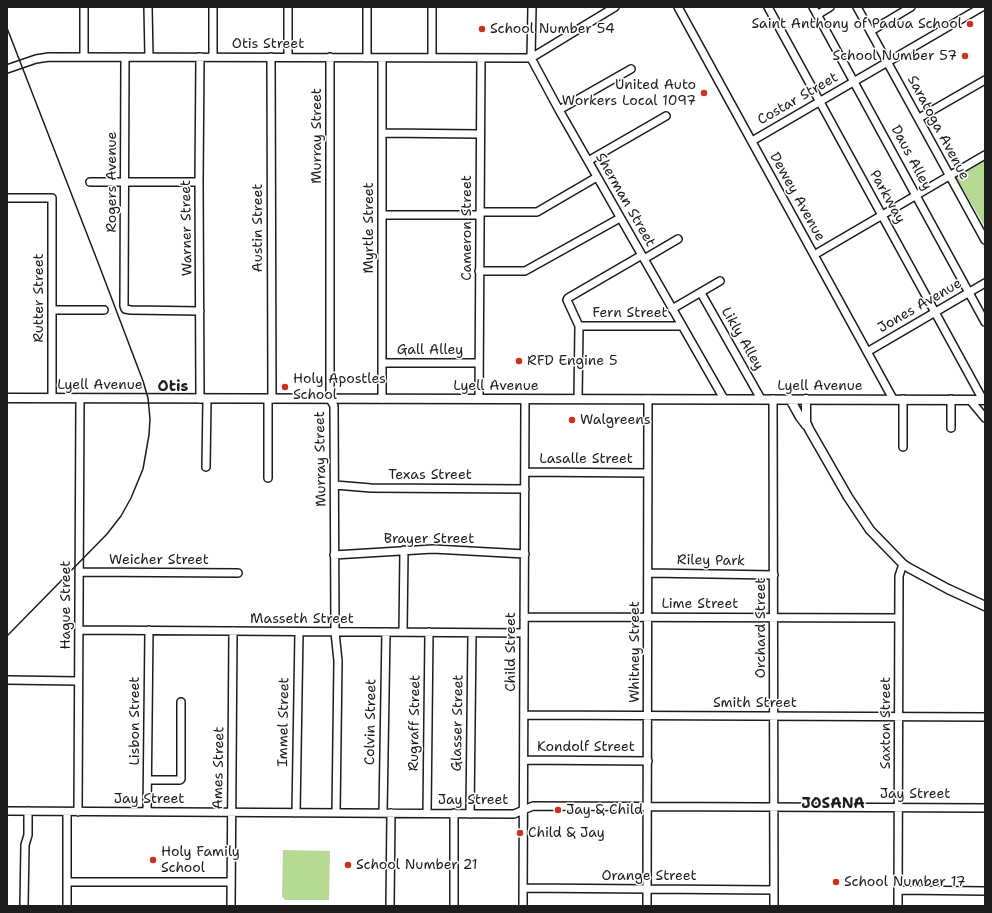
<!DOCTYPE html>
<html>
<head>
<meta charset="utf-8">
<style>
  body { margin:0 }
  #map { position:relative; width:992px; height:913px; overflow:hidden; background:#fff; font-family:"Shantell Sans",sans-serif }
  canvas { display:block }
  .frame { position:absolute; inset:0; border:8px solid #1c1c1c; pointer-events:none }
</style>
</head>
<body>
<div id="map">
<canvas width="992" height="913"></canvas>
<div class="frame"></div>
</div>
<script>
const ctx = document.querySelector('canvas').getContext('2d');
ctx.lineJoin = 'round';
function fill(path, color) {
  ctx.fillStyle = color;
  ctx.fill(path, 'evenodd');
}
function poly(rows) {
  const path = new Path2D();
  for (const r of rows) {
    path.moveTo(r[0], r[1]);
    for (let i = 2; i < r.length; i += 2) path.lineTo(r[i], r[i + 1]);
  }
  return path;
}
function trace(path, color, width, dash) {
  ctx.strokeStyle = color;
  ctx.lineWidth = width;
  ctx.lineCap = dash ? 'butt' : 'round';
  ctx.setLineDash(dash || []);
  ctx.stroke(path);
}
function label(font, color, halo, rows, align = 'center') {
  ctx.font = font + ' "Shantell Sans",sans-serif';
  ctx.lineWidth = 3;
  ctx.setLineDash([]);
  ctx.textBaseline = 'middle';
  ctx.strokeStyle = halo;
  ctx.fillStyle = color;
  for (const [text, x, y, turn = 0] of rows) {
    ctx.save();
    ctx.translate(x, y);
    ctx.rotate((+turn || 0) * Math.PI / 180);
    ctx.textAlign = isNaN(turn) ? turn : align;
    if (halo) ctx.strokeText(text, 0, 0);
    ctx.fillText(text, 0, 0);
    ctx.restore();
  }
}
const green = poly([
  [985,160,985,227,956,177],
  [283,850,330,851,329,900,285,900,282,896]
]);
const minor = poly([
  [84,7,84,57],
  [148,7,149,57],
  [213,7,213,57],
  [288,7,288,57],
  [532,7,531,58,559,110,724,399],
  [678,7,893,399],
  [768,7,983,400],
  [813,7,985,322],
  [857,7,985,240],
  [817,15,830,7],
  [871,31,911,7],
  [125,57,124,306,125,309,131,310,200,311],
  [271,57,272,399],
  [330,57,330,399,334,406,335,632,338,661,336,813],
  [367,58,367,7],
  [432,58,432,7],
  [7,69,36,59,49,57,531,58,615,7],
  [559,110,631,69],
  [919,118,985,80],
  [382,133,480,134],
  [752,141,982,7],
  [588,161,666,116],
  [90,182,199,182],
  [7,198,52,198,52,398],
  [480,212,537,212,597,177],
  [382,215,480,215],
  [814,255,985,155],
  [644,259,678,239],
  [479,271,525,271,620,218],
  [701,293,761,399],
  [672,309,720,281],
  [52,310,104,310],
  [579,326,682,326],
  [867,352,985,283],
  [382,363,479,363],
  [200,399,199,182,200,57],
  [268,399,268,478],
  [382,399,382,58],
  [479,399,481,58],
  [578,399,579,326,567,300,568,298,642,255],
  [773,399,774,906],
  [951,399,951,428],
  [970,400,985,418],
  [903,447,903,399],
  [206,467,207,399],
  [525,472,648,473],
  [335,485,371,488,525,489],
  [334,555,433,549,525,554],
  [79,572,238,573],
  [648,573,774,575],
  [524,617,899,618],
  [79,630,524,633],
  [403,632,404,550],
  [7,680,78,681],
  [524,715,985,717],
  [524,760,648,761],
  [148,780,180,780,181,779,181,702],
  [7,811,514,814,533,806,985,808],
  [67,812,67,906],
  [78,812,80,398],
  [147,812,149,630],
  [296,813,299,632],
  [383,813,386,632],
  [427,813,429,632],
  [470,814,472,633],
  [67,882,231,882],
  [523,888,774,890],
  [899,890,985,891],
  [24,906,25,845,28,835,28,811],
  [231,906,233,631],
  [390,906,391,813],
  [454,906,454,813],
  [523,906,525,399],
  [647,906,648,399],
  [898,906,899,576,903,564]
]);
const major = poly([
  [7,398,985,400],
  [790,399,800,417,806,425],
  [806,399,806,422,809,429,848,497,870,530,903,564,909,568,948,589,985,606]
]);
const rail = poly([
  [7,28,99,265,143,381,148,398,150,419,149,435,143,469,131,498,121,516,107,534,7,636]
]);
const markers = [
  [970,24,4,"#c8321e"],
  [482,29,4,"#c8321e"],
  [965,56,4,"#c8321e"],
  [704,93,4,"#c8321e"],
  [519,361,4,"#c8321e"],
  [285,387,4,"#c8321e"],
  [572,420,4,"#c8321e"],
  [558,810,4,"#c8321e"],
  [520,833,4,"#c8321e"],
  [153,860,4,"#c8321e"],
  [348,865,4,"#c8321e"],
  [836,882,4,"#c8321e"]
];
const poiNames = [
  ["Saint Anthony of Padua School",962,24,"right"],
  ["School Number 54",490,29],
  ["School Number 57",957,56,"right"],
  ["United Auto",696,85,"right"],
  ["Workers Local 1097",696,101,"right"],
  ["RFD Engine 5",527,361],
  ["Holy Apostles",293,379],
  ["School",293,395],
  ["Walgreens",580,420],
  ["Jay & Child",566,810],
  ["Child & Jay",528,833],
  ["Holy Family",161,852],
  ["School",161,868],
  ["School Number 21",356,865],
  ["School Number 17",844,882]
];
const streetNames = [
  ["Otis Street",268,44],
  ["Costar Street",798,99,-30],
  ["Saratoga Avenue",938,128,62],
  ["Murray Street",317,136,-90],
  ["Daus Alley",911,158,62],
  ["Rogers Avenue",112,182,-90],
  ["Dewey Avenue",797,197,61],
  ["Parkway",887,197,61],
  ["Sherman Street",625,200,60],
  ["Warner Street",187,228,-91],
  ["Austin Street",258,228,-90],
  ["Myrtle Street",369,228,-90],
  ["Cameron Street",467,228,-90],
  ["Rutter Street",39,298,-90],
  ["Jones Avenue",920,306,-30],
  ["Fern Street",630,313],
  ["Likly Alley",742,339,60],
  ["Gall Alley",430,350],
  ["Lyell Avenue",100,385],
  ["Lyell Avenue",496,386],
  ["Lyell Avenue",820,386],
  ["Murray Street",321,459,-91],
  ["Lasalle Street",586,459],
  ["Texas Street",430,475],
  ["Brayer Street",429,539],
  ["Weicher Street",159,560],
  ["Riley Park",711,561,1],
  ["Lime Street",700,604],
  ["Hague Street",66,605,-90],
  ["Masseth Street",302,619],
  ["Orchard Street",761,628,-90],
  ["Child Street",511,652,-90],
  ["Whitney Street",635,652,-90],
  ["Smith Street",755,703],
  ["Lisbon Street",135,721,-90],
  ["Immel Street",284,722,-89],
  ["Colvin Street",371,722,-89],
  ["Rugraff Street",415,723,-89],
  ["Glasser Street",458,723,-89],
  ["Saxton Street",886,723,-90],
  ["Kondolf Street",586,747],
  ["Ames Street",219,768,-89],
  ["Jay Street",915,794],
  ["Jay Street",149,799],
  ["Jay Street",473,800],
  ["Orange Street",649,876]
];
const neighbourhoodNames = [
  ["Otis",173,387],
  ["JOSANA",833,804]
];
fill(green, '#b6d993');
trace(minor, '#1c1c1c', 10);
trace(major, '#1c1c1c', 11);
trace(minor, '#fff', 7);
trace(major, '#fff', 8);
trace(rail, '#1c1c1c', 1.5);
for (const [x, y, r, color] of markers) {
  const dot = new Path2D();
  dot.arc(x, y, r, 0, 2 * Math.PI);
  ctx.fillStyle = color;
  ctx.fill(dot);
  trace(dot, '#fff', 1.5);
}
label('14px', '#1c1c1c', '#fff', poiNames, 'left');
label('14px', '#1c1c1c', '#fff', streetNames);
label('bold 15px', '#1c1c1c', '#fff', neighbourhoodNames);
</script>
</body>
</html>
